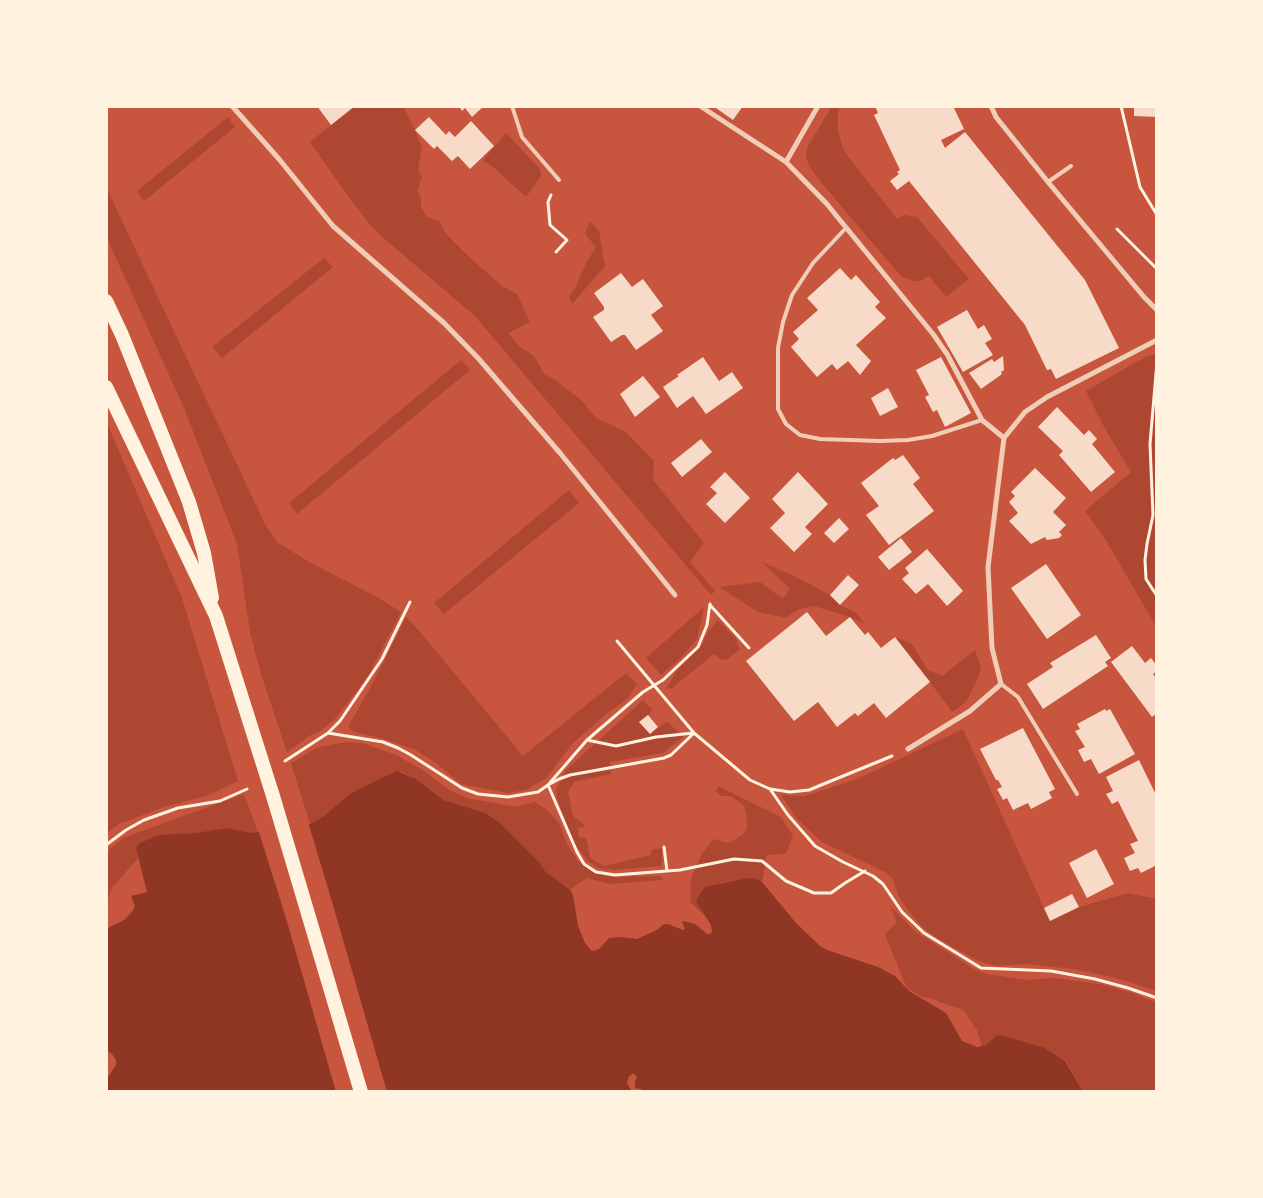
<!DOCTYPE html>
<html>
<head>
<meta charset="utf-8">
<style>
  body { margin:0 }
  #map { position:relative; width:1263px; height:1198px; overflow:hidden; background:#c8553d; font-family:"IBM Plex Sans",sans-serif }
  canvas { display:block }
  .frame { position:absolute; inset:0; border:108px solid #fff3e0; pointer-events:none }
</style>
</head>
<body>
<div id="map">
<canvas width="1263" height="1198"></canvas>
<div class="frame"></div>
</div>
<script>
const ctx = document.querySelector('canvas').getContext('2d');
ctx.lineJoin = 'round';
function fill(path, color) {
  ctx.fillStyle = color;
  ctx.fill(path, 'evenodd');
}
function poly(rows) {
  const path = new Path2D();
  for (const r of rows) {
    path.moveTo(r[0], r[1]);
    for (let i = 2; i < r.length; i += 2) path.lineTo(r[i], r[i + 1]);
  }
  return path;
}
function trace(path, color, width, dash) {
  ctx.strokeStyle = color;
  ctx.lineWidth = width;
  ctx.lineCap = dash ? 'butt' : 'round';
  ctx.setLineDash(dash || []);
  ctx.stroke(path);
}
const green = poly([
  [355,106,403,106,415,130,418,139,422,145,418,171,422,177,417,191,421,197,421,208,428,217,440,222,446,234,468,256,503,287,517,294,530,322,508,333,519,346,534,356,544,374,555,380,581,400,596,418,626,432,654,461,653,480,704,543,690,562,715,591,711,595,474,315,388,242,371,226,348,196,310,142],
  [832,106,840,106,838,112,838,132,844,151,897,219,904,215,917,217,969,279,946,297,929,276,919,281,912,281,901,276,851,218,817,177,810,167,806,158,807,148],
  [228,117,235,127,144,201,137,191],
  [506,133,540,169,541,176,526,197,493,167,483,160],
  [106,187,265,524,277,542,311,563,377,597,401,612,367,678,334,720,320,731,311,735,287,752,260,671,250,632,237,544,184,408,106,236],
  [590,221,599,231,605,266,572,304,569,297,576,286,586,263,596,247,585,234],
  [324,258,333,267,222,358,212,347],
  [1157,354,1157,628,1104,537,1085,511,1131,472,1103,425,1086,391,1145,357],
  [461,360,470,370,297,514,289,503],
  [106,421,182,598,238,781,209,795,164,807,119,824,106,834],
  [569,490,579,503,444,614,434,603],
  [762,562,796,577,830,595,840,605,855,612,865,624,850,617,814,606,799,609,786,618,758,612,719,587,760,582,783,599,790,589],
  [704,607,697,639,679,660,661,675,646,658],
  [406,617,421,633,523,756,626,673,637,684,627,699,606,714,573,743,546,778,526,790,508,793,461,784,436,763,414,749,380,738,354,732,348,727,375,679],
  [718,620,737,640,737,645,740,649,728,659,721,660,714,654,672,688,666,689,678,669,701,646,708,632],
  [892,636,912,644,928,670,942,676,975,650,981,669,977,680,966,702,952,712,930,682],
  [643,700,653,710,639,722,650,734,667,721,683,737,663,753,610,762,611,774,574,782,568,792,573,816,584,824,584,827,578,828,579,838,586,837,590,858,604,866,651,855,651,850,662,848,662,866,615,870,601,869,589,862,574,843,557,799,556,790,566,770],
  [963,729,1050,921,1079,907,1128,893,1157,899,1157,991,1116,978,1073,969,1026,964,997,966,978,961,937,938,922,927,908,910,898,895,893,879,885,872,822,842,797,819,781,795,805,796,857,779],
  [348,742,362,743,396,755,421,769,448,789,467,798,515,807,535,802,548,811,559,823,567,844,578,861,594,873,613,877,661,876,663,880,609,884,587,878,570,890,545,871,539,862,498,821,493,817,443,800,416,779,402,772,397,772,310,824,291,763,318,747],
  [718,786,781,817,793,836,786,854,767,855,762,882,751,877,705,887,696,902,705,916,690,902,691,878,703,852,713,839,728,843,741,836,746,830,747,824,746,813,744,806,731,796,721,796,716,792],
  [244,794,258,832,250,833,228,828,195,833,160,835,136,848,138,858,112,888,106,905,106,852,123,838],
  [889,905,916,932,976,970,987,974,1027,980,1054,978,1100,984,1133,993,1157,1003,1157,1092,1083,1092,1066,1061,1045,1048,982,1046,977,1030,963,1010,929,998,922,997,907,988,885,935,897,922]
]);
const water = poly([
  [397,771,416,779,443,800,485,813,498,821,539,862,545,871,570,890,573,895,578,926,585,943,591,950,594,951,599,949,609,938,620,937,637,939,657,930,664,924,668,924,683,930,685,929,682,922,683,921,695,924,707,934,710,934,712,932,711,925,696,902,698,897,705,887,747,878,754,878,762,882,796,923,820,946,827,950,878,967,895,976,909,991,946,1013,962,1041,977,1047,986,1045,996,1036,1000,1035,1045,1048,1065,1061,1083,1092,642,1092,641,1089,635,1088,635,1081,637,1078,635,1074,633,1074,629,1076,627,1083,632,1092,106,1092,106,1080,116,1065,116,1060,112,1054,106,1050,106,929,124,920,132,912,135,906,131,896,147,892,136,848,140,843,159,835,195,833,228,828,250,833,310,824,324,816,349,795,361,788]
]);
const pier = poly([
  [308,822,333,905,387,1092,336,1092,286,918,258,829]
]);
const building = poly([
  [317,106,355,106,331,125],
  [459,106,484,106,472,117,465,108,462,111],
  [713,106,743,106,733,120],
  [875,106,953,106,964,129,941,140,945,148,965,132,1085,280,1119,348,1056,379,1051,369,1047,370,1025,325,909,181,897,190,890,181,899,174,897,172,900,170,874,115,878,113],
  [1134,106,1157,106,1157,117,1134,116],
  [429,117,446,135,449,131,455,137,471,121,494,146,470,169,458,156,452,161,437,146,434,149,415,130],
  [840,268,851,280,856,275,880,302,875,307,886,318,856,345,871,361,860,375,848,361,837,370,832,364,817,377,791,347,799,339,793,332,818,310,807,298],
  [621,273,632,287,643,279,663,306,651,315,663,331,636,350,625,335,622,335,611,342,593,317,604,310,604,307,594,293],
  [967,310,978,329,984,325,992,339,985,343,993,355,963,372,937,327],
  [1003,356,1004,370,1001,372,1002,374,981,389,969,373,992,359,994,362],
  [703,357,719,381,732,372,743,388,706,414,693,396,677,408,663,387,679,376,677,375],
  [941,357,971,413,945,427,937,410,933,412,925,397,929,395,916,370],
  [643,376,660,397,635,417,620,394],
  [888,388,898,407,880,416,871,398],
  [1057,407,1084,435,1089,430,1097,439,1092,444,1115,472,1091,492,1059,455,1063,451,1038,427],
  [701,439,712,452,682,477,671,463],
  [903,455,920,478,913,484,934,511,889,545,866,515,879,506,861,483,893,458,895,460],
  [1035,468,1066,498,1053,512,1066,525,1059,532,1062,535,1059,538,1047,540,1045,537,1031,544,1009,521,1018,513,1009,502,1015,496,1011,492],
  [725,472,750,498,725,523,706,504,717,493,710,487],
  [798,472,828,504,805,527,812,534,794,552,770,528,785,513,772,499],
  [839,518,849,529,834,543,824,533],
  [901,538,912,552,889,570,878,557],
  [927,549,963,591,947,606,928,584,916,594,902,579,909,573,905,568],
  [1046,564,1081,615,1047,639,1011,588],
  [848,575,859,585,840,605,830,595],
  [807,612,826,636,850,617,865,635,868,632,881,648,895,637,930,682,886,718,874,703,858,716,855,713,837,727,818,702,794,721,746,661],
  [1096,635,1111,658,1105,662,1108,666,1043,709,1027,684,1053,667,1050,663],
  [1132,646,1145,663,1151,658,1157,666,1157,671,1153,674,1157,679,1157,713,1152,717,1111,662],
  [1105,709,1106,711,1110,709,1135,754,1099,774,1091,759,1084,762,1078,750,1085,747,1075,731,1080,729,1077,724],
  [648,715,658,727,650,734,639,722],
  [1023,728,1055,789,1049,792,1052,798,1031,809,1028,803,1013,810,1007,798,1003,800,997,789,1002,787,998,780,996,780,980,749],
  [1139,760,1157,797,1157,865,1141,873,1138,868,1130,871,1124,858,1135,853,1130,844,1138,841,1118,801,1112,804,1106,794,1113,791,1106,777],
  [1096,849,1114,884,1087,898,1069,863],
  [1072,894,1079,907,1050,921,1044,908]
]);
const path = poly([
  [1121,106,1140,187,1157,215],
  [551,195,548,202,550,225,567,240,556,252],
  [1117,229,1157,269],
  [1157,362,1150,444,1153,515,1147,544,1145,560,1146,579,1157,596],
  [710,605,749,648],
  [617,641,694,733,750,780,770,789,790,792,809,790,892,756],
  [328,733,383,742,398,748,411,755,462,788,478,794,508,797,538,792,548,785,587,740,643,692,663,680,698,647,707,625,710,604],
  [694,733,671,755,664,758,570,775,559,779,548,785,577,852,584,864,596,872,615,875,680,870,734,859,762,861,786,881,814,893,831,893,845,883,865,871],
  [587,740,616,746,656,737,693,733],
  [285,761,328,733,340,721,382,659,410,602],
  [770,789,788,815,815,846,843,862,873,876,883,884,902,912,924,933,981,968,1051,971,1095,979,1128,988,1157,998],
  [106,845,126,830,144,820,178,808,220,801,247,789],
  [664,847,667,871]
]);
const service = poly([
  [512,106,522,137,559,180],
  [1048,182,1071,166],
  [846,228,813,263,792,295,783,322,778,348,778,409,786,424,800,435,820,439,880,441,908,440,932,436,982,420],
  [1001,684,1018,697,1077,794]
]);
const minor = poly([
  [232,106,279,159,333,226,444,323,478,358,560,453,675,595],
  [700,106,786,162,826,203,933,334,947,354,982,420,1004,438],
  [991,106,996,117,1048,182,1144,297,1157,310],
  [786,162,818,106],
  [908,749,970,711,1001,684,992,648,988,567,1004,438,1025,412,1047,397,1157,340]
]);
const trunk = poly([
  [106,301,122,335,189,502,204,553,212,598],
  [106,387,216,616,273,796,361,1092]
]);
fill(green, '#ae4732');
fill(water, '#8f3625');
fill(pier, '#c8553d');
fill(building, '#f7dbc8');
trace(path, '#fff3e0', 3);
trace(service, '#f1ccb7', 4);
trace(minor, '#f1ccb7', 5);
trace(trunk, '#fff3e0', 14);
</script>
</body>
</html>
